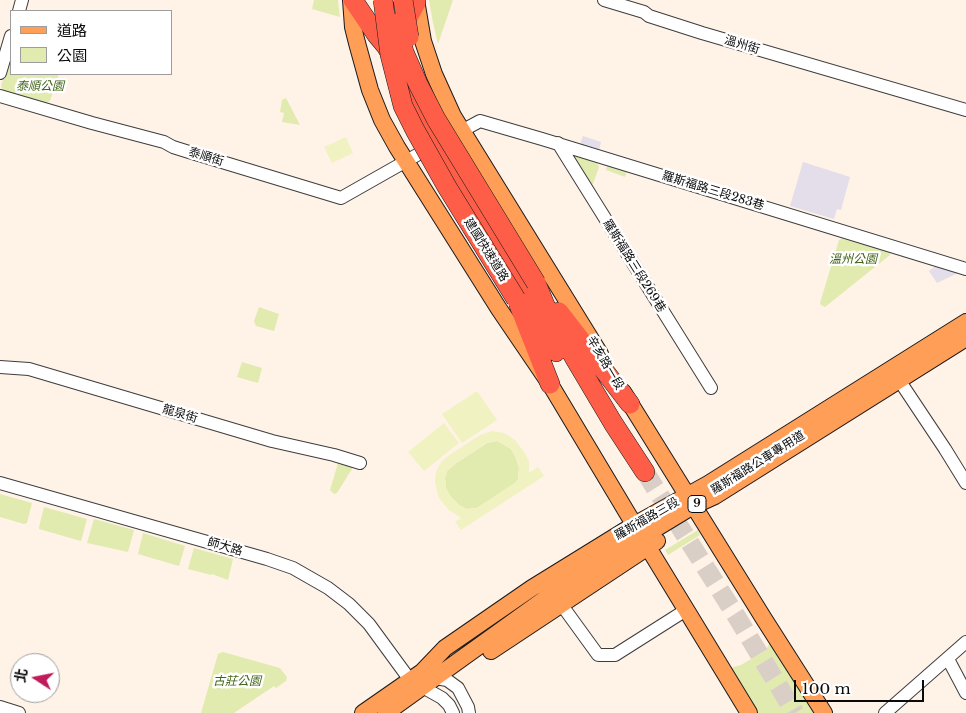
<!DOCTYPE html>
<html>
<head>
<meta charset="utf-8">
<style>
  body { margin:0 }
  #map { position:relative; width:966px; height:713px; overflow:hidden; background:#fff2e7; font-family:"Libre Baskerville","Noto Sans TC",serif }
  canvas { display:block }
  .legend { position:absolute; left:10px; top:10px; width:162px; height:65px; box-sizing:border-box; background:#fff; border:1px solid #9d9d9d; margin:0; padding:6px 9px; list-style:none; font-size:15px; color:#0a0a0a }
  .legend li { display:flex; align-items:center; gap:10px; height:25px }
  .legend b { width:25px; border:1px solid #9d9d9d }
  .north { position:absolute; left:10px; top:653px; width:50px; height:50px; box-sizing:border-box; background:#fff; border:1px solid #9d9d9d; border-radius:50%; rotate:281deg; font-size:14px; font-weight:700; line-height:20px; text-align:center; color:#0a0a0a }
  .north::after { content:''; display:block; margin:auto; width:18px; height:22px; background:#c11b5b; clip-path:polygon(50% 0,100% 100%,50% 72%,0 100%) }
  .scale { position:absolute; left:794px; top:680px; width:130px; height:22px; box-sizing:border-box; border:2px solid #0a0a0a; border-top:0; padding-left:6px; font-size:15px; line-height:18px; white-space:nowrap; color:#0a0a0a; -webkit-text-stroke:4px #fff; paint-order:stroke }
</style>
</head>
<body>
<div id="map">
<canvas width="966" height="713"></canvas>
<ul class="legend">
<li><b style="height:6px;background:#ff9e57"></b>道路</li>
<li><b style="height:14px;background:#e2ebaf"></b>公園</li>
</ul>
<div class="north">北</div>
<div class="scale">100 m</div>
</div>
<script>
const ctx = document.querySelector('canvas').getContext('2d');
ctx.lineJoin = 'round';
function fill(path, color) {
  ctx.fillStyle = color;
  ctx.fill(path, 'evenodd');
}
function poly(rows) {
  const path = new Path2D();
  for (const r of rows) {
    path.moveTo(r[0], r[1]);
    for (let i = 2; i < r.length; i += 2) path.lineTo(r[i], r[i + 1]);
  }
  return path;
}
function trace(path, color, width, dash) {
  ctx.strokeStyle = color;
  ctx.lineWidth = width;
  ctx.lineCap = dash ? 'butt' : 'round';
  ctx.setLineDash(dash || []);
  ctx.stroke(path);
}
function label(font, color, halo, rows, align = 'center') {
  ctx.font = font + ' "Libre Baskerville","Noto Sans TC",serif';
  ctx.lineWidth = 5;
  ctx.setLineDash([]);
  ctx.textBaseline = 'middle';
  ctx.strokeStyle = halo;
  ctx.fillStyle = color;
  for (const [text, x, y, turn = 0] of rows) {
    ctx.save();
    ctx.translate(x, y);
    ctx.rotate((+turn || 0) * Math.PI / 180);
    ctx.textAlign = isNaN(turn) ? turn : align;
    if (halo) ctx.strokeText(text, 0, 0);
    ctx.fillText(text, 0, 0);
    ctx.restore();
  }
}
const industrial = poly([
  [583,136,601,142,599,150,580,144],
  [803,162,850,177,841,210,837,209,834,219,790,206],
  [938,264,960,272,937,283,929,271]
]);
const green = poly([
  [314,0,338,0,340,17,312,9],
  [429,0,453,0,438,44,433,23],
  [11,52,11,74,59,74,50,101,46,103,3,91,1,86],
  [286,98,300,125,282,122,284,113,280,112,282,100],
  [573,154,596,161,599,167,593,184,589,185,570,155],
  [608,163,628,169,625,177,606,170],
  [844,237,890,251,890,255,825,307,821,305,820,303,839,240],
  [259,307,279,314,274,331,256,326,254,321],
  [242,362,262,368,258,383,237,377],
  [497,441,503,444,511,449,516,458,519,468,518,479,515,483,477,508,466,509,459,505,450,496,446,488,445,478,447,471,455,464,487,443],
  [338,463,352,466,352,469,337,493,334,494,330,490],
  [0,494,32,503,27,523,24,524,0,517],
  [44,507,87,519,81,541,39,529,39,527],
  [94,519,134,530,128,552,87,543],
  [698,530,700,535,668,555,665,550],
  [143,533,185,546,179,566,138,554],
  [194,548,233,559,228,580,212,574,211,575,188,569],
  [770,642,816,713,757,713,731,669,733,667,741,665,766,650],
  [223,652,280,668,287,677,286,681,276,688,274,686,234,713,201,713,218,654]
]);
const pitch = poly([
  [346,137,353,153,332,163,324,147],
  [477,391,497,420,462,443,442,414],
  [444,423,459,443,424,471,408,452],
  [492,431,504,433,515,440,525,453,529,462,529,473,538,467,544,476,461,530,455,522,461,518,449,510,442,502,438,496,435,481,436,472,441,462,448,456,480,435],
  [497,441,507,446,511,449,516,458,519,468,518,479,515,483,477,508,466,509,459,505,450,496,446,488,445,478,447,471,455,464,487,443]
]);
const highwayTunnel = poly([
  [645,472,735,614,795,713]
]);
const minor = poly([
  [604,0,644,12,649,16,702,33,966,110],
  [19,11,22,0],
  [0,73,11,36],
  [0,96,92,123,164,142,173,147,189,152,341,198,431,147],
  [456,134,480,121,542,139,966,269],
  [558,143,711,388],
  [0,367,29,369,272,441,334,455,360,463],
  [903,386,945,449,966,483],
  [0,483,267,559,293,568,328,588,349,604,369,624,410,680,442,698,449,705,453,713],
  [561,604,598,655,615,655,686,610],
  [948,659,966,693],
  [428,679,436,678,447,680,458,688,468,707,469,713],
  [0,707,19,713],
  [885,713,966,642]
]);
const major = poly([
  [351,0,353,27,357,43,370,90,382,120,397,147,499,309,550,384,629,516,749,713],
  [416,0,423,41,434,74,453,116,600,354],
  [623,392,764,619,824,713],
  [491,651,657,541],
  [363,713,422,672,445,648,532,588,634,525,708,484,966,322],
  [386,713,571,580,693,506,715,496,966,338]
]);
const highway = poly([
  [353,0,376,34,386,46,392,56],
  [404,30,405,23,416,3],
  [404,87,405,92,435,145,500,250,556,352],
  [536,283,545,305,575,359,613,423,645,472],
  [519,305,550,384],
  [559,312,630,404]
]);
const highwayBridge = poly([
  [383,0,390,55,403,106,415,130,447,187,516,299],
  [403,0,409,37],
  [397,23,404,52,418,84,436,119,536,283]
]);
const shields = [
  [697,504,18]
];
const shieldNames = [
  ["9",697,504]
];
const streetNames = [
  ["溫州街",742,45,17],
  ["泰順街",206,157,17],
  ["羅斯福路三段283巷",713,191,17],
  ["建國快速道路",486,250,58],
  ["羅斯福路三段269巷",634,266,58],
  ["辛亥路一段",605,363,59],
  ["龍泉街",180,414,16],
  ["羅斯福路公車專用道",758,463,-32],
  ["羅斯福路三段",647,519,-30],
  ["師大路",225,547,16]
];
const parkNames = [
  ["泰順公園",40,87],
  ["溫州公園",853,260],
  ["古莊公園",237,682]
];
fill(industrial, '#e4ddea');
fill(green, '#e2ebaf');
fill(pitch, '#f1f2c2');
trace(highwayTunnel, '#dacfc6', 19, [19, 9]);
trace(minor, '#3d3d3d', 14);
trace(major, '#1b1b1b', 18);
trace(highway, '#1b1b1b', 20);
trace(minor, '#fff', 12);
trace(major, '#ff9e57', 16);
trace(highway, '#fe5d47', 19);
trace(highwayBridge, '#1b1b1b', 20, []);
trace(highwayBridge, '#fe5d47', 19);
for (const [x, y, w] of shields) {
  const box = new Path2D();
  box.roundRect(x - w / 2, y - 8.5, w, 17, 4);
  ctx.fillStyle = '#fff';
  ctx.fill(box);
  trace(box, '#0a0a0a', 1);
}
label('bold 11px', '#0a0a0a', null, shieldNames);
label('12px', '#0a0a0a', '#fff', streetNames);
label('italic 12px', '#416418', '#fff', parkNames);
</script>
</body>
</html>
